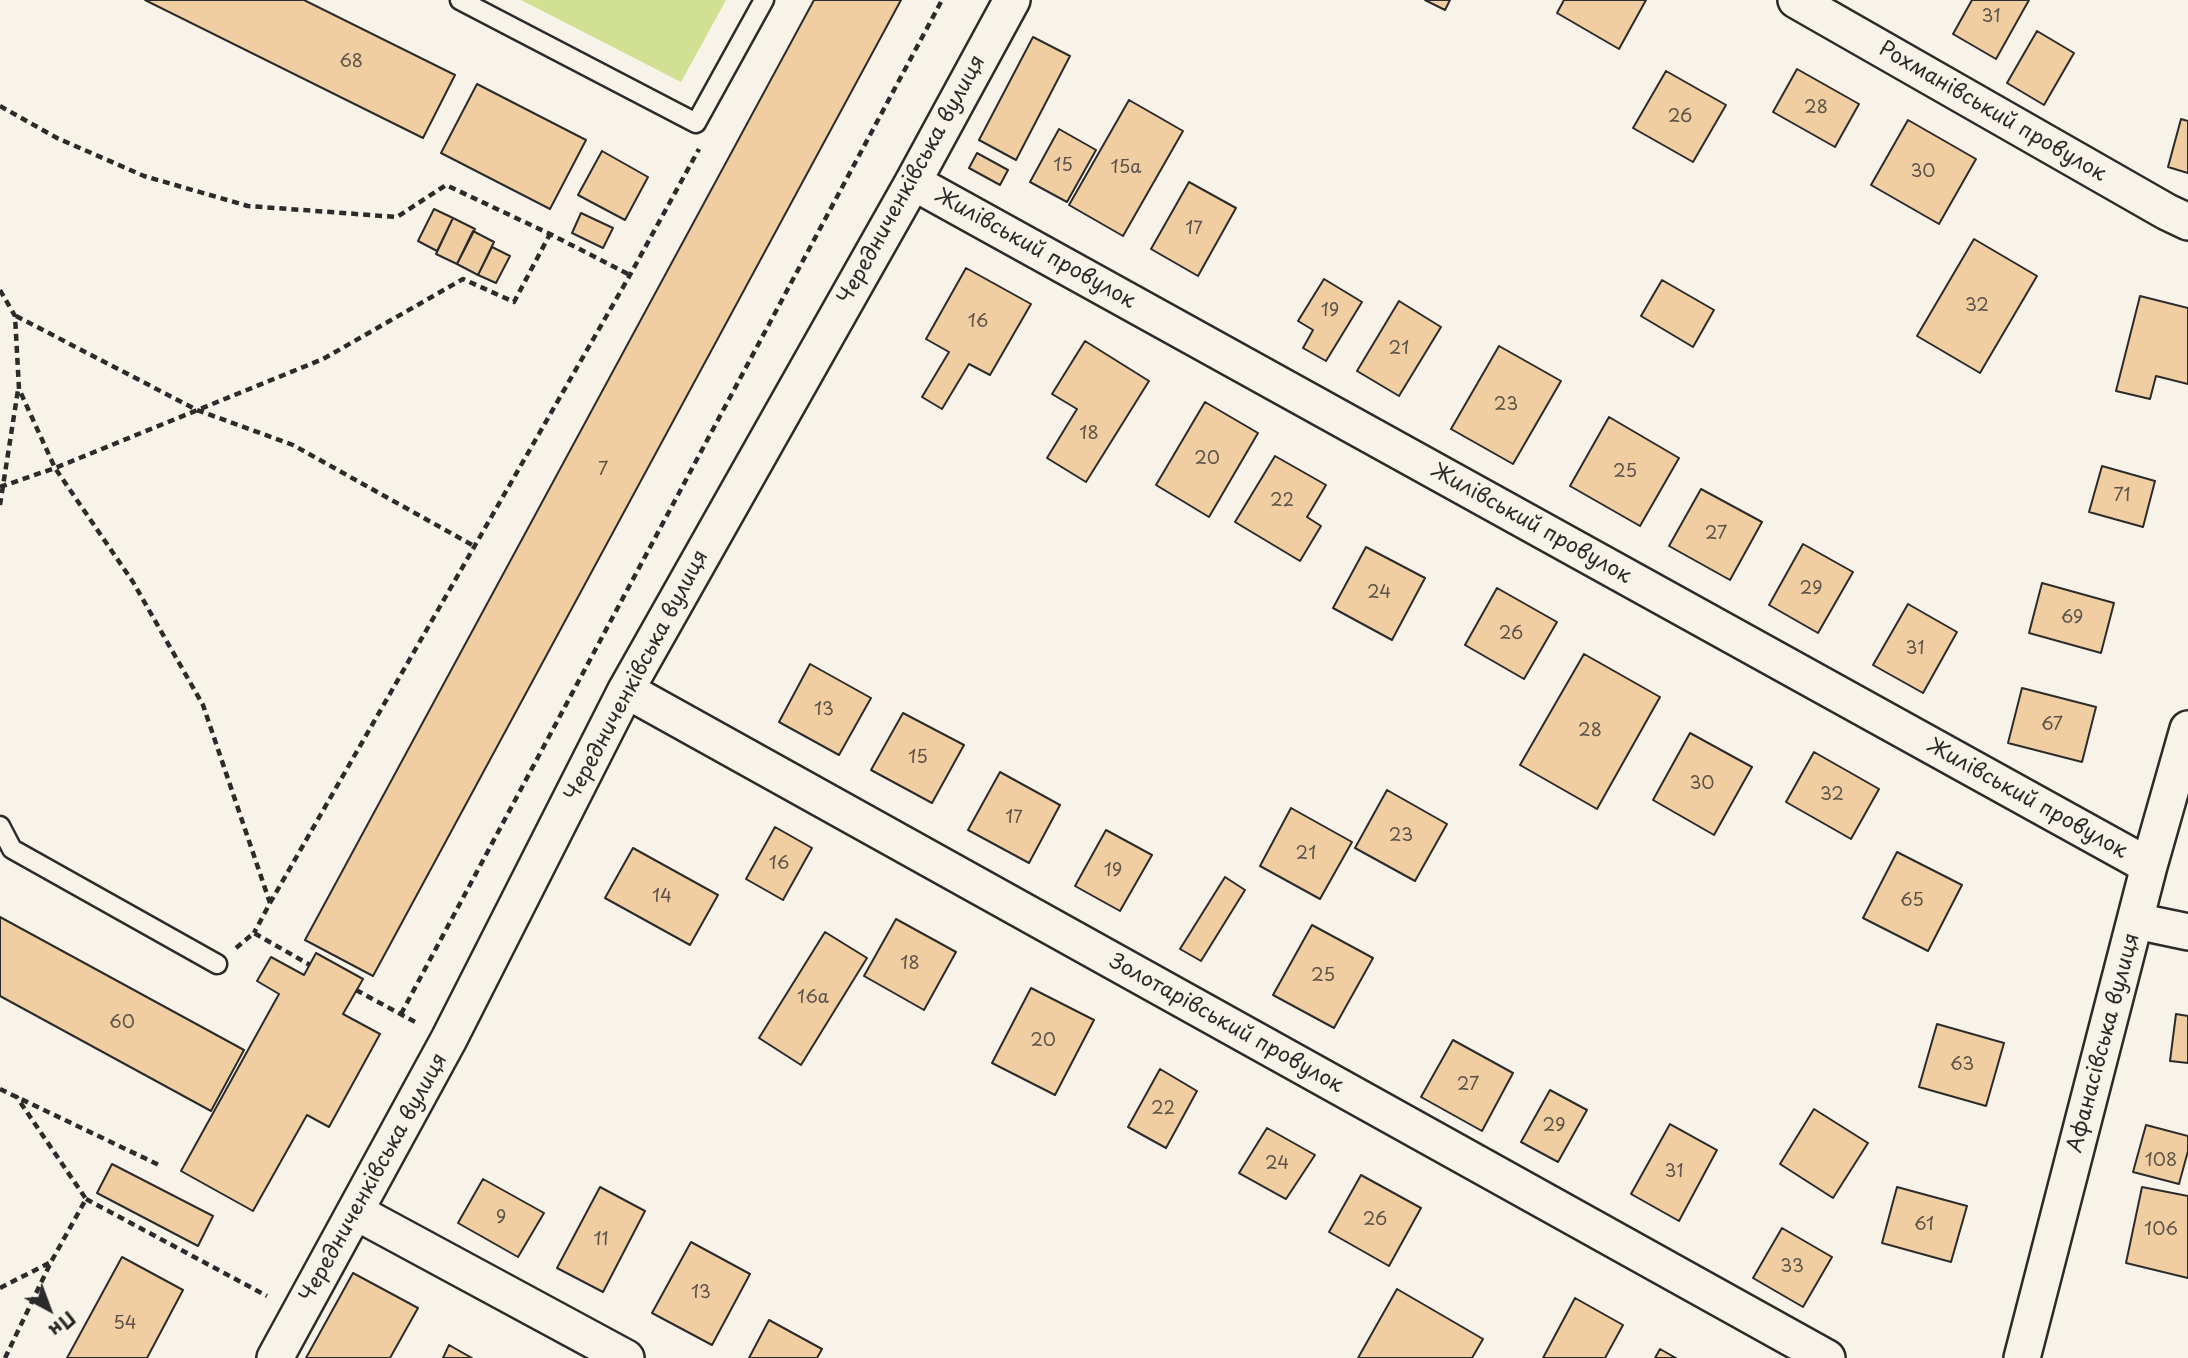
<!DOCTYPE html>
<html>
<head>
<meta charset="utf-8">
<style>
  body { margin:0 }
  #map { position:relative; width:2188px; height:1358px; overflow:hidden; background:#f7f3e8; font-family:"Playpen Sans",sans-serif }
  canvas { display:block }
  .north { position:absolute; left:14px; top:1274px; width:70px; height:70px; -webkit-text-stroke:5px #f7f3e8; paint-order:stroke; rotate:139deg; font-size:19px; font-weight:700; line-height:28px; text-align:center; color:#2b2b2b }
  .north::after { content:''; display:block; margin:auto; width:24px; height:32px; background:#2b2b2b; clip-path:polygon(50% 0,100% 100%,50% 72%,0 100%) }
</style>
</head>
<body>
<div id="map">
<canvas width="2188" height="1358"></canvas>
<div class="north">Пн</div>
</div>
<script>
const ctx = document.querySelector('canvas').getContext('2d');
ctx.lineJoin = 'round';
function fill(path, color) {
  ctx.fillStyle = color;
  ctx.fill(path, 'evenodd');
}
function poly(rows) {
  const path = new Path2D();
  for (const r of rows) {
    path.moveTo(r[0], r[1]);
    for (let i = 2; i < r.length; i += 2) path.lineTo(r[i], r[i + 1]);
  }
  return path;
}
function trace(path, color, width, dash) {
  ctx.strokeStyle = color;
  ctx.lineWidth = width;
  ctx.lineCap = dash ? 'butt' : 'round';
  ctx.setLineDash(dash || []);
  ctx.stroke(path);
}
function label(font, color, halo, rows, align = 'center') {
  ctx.font = font + ' "Playpen Sans",sans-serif';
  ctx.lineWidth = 5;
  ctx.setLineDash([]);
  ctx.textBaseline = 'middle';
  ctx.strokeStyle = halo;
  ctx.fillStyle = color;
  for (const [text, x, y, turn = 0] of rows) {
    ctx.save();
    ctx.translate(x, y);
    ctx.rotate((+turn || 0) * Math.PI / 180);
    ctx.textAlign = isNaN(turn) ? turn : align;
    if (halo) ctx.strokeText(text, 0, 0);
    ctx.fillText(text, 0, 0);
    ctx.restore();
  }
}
const green = poly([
  [521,0,726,0,681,82]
]);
const building = poly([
  [145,0,304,0,455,75,423,138,145,0],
  [814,0,901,0,373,976,305,940,814,0],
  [1425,0,1450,0,1445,10,1425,0],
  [1564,0,1646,0,1619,49,1557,13,1564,0],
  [1972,0,2029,0,1996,59,1953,34,1972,0],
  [2037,31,2074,53,2044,105,2007,83,2037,31],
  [1033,37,1070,56,1016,160,979,140,1033,37],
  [1797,69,1859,104,1835,147,1773,112,1797,69],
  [1666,71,1726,105,1693,162,1633,128,1666,71],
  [477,84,586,140,550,209,441,153,477,84],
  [1129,100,1183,131,1123,236,1069,205,1129,100],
  [2181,119,2188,121,2188,173,2168,167,2181,119],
  [1908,120,1976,159,1939,224,1871,185,1908,120],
  [1059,129,1096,150,1067,202,1030,182,1059,129],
  [602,151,648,177,625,220,578,195,602,151],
  [977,153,1008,170,1000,185,969,168,977,153],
  [1189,182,1236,208,1198,276,1151,249,1189,182],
  [434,209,453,218,437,251,418,241,434,209],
  [581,213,613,228,603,248,572,233,581,213],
  [453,218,475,229,457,264,436,254,453,218],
  [473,231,494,242,478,275,457,264,473,231],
  [1974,239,2037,276,1980,373,1917,336,1974,239],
  [492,247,510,256,496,283,478,275,492,247],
  [966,268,1031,304,990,375,969,364,942,409,922,397,949,352,926,339,966,268],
  [1324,279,1362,302,1326,361,1303,348,1313,330,1298,321,1324,279],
  [1662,280,1714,310,1693,347,1641,316,1662,280],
  [2140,296,2188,308,2188,384,2156,376,2150,399,2116,391,2140,296],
  [1399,301,1441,327,1399,396,1357,371,1399,301],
  [1085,341,1149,381,1086,482,1047,458,1077,409,1052,394,1085,341],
  [1499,346,1561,381,1513,464,1451,429,1499,346],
  [1205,402,1258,433,1209,517,1156,485,1205,402],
  [1609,417,1679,458,1640,526,1570,486,1609,417],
  [1275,456,1326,485,1307,517,1321,526,1300,561,1235,522,1275,456],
  [2102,466,2155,481,2143,527,2089,512,2102,466],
  [1701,489,1762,522,1730,580,1669,546,1701,489],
  [1803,544,1853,572,1818,633,1769,605,1803,544],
  [1366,547,1425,578,1392,640,1333,608,1366,547],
  [2042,583,2114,603,2101,653,2029,633,2042,583],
  [1497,588,1557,622,1524,679,1465,645,1497,588],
  [1908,604,1957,632,1923,693,1873,665,1908,604],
  [1584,654,1660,697,1597,809,1520,765,1584,654],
  [810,664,871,698,839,755,779,722,810,664],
  [2022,688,2096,707,2082,762,2008,743,2022,688],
  [903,713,964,745,932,803,871,770,903,713],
  [1690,733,1752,767,1714,835,1653,800,1690,733],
  [1814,752,1879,789,1851,839,1786,802,1814,752],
  [1000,772,1060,805,1029,863,968,830,1000,772],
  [1387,790,1447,824,1415,881,1355,848,1387,790],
  [1291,808,1352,842,1320,899,1260,866,1291,808],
  [775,827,812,848,783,900,746,879,775,827],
  [1106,830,1152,855,1120,911,1075,886,1106,830],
  [633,848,718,895,690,945,605,898,633,848],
  [1897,852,1962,885,1928,951,1863,918,1897,852],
  [1225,877,1245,890,1201,961,1180,949,1225,877],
  [0,917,244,1050,211,1111,0,996,0,917],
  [896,919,956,952,924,1010,864,976,896,919],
  [1312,925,1373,958,1334,1028,1273,995,1312,925],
  [825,932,867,958,801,1065,759,1038,825,932],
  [316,953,363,979,343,1014,380,1034,329,1127,307,1115,253,1211,181,1171,279,994,257,981,271,957,304,975,316,953],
  [1031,988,1094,1020,1055,1095,992,1063,1031,988],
  [2176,1014,2188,1016,2188,1063,2170,1061,2176,1014],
  [1937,1024,2004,1043,1986,1106,1919,1087,1937,1024],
  [1453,1040,1513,1073,1482,1131,1421,1097,1453,1040],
  [1160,1069,1197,1091,1166,1148,1128,1127,1160,1069],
  [1550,1090,1587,1110,1558,1162,1521,1142,1550,1090],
  [1814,1109,1868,1143,1833,1198,1780,1164,1814,1109],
  [1670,1124,1717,1150,1679,1221,1631,1194,1670,1124],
  [2146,1125,2188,1136,2188,1151,2179,1184,2133,1172,2146,1125],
  [1267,1128,1315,1155,1286,1199,1239,1173,1267,1128],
  [112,1164,213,1216,198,1246,97,1193,112,1164],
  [1361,1175,1421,1208,1389,1266,1329,1232,1361,1175],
  [483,1179,544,1213,518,1257,458,1223,483,1179],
  [600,1187,645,1211,603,1292,557,1268,600,1187],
  [1897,1187,1967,1206,1951,1262,1882,1243,1897,1187],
  [2142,1187,2188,1196,2188,1278,2126,1263,2142,1187],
  [1782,1228,1832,1257,1803,1307,1753,1278,1782,1228],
  [691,1242,750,1274,712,1345,652,1313,691,1242],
  [122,1257,183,1290,147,1358,67,1358,122,1257],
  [353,1273,418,1308,390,1358,306,1358,353,1273],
  [1397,1289,1483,1339,1472,1358,1358,1358,1397,1289],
  [1575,1298,1623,1325,1605,1358,1543,1358,1575,1298],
  [769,1320,822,1349,817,1358,749,1358,769,1320],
  [449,1345,472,1358,443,1358,449,1345],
  [1660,1349,1676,1358,1655,1358,1660,1349]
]);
const path = poly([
  [0,106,57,138,144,176,248,206,397,217,446,185,550,234,630,275],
  [0,290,15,316,19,389,55,468,133,582,203,705,270,903,254,933],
  [16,316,197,410,293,445,474,546],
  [0,487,55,468,323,359,463,279,514,302,550,234],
  [0,505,18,390],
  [270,903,630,275,699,149],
  [236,948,254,933,310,965],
  [356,990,417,1023],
  [401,1014,942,0],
  [0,1089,159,1165],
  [86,1199,267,1296],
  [0,1288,49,1263],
  [5,1358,51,1262,86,1199,16,1096]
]);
const lane = poly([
  [460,0,696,123,764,0],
  [0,826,12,849,217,964]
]);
const street = poly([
  [1796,0,2167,212,2188,222],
  [913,182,2149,866],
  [626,690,1827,1358],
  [2136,921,2188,932],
  [356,1212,626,1358],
  [275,1358,449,1039,626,690,913,182,1012,0],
  [2022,1358,2149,866,2188,729]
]);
const numberNames = [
  ["31",1991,17],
  ["68",351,62],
  ["28",1816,108],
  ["26",1680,117],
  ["15",1063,166],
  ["15а",1126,168],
  ["30",1923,172],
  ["17",1194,229],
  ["32",1977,306],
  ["19",1330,311],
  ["16",978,322],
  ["21",1399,349],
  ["23",1506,405],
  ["18",1089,434],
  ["20",1207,459],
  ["7",603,470],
  ["25",1625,472],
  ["71",2122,496],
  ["22",1282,501],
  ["27",1716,534],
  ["29",1811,589],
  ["24",1379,593],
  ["69",2072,618],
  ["26",1511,634],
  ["31",1915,649],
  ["13",824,710],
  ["67",2052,725],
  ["28",1590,731],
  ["15",918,758],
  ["30",1702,784],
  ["32",1832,795],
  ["17",1014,818],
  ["23",1401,836],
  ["21",1306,854],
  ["16",779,864],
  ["19",1113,871],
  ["14",662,897],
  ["65",1912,901],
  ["18",910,964],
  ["25",1323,976],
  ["16а",813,998],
  ["60",122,1023],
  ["20",1043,1041],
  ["63",1962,1065],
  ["27",1468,1085],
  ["22",1163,1109],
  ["29",1554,1126],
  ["108",2161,1161],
  ["24",1277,1164],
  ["31",1674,1172],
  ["9",501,1218],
  ["26",1375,1220],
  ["61",1924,1225],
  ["106",2161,1230],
  ["11",601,1240],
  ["33",1792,1267],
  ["13",701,1293],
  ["54",125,1324]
];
const streetNames = [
  ["Рохманівський провулок",1992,112,30],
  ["Чередниченківська вулиця",912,180,-61],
  ["Жилівський провулок",1035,249,29],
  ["Жилівський провулок",1531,524,29],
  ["Чередниченківська вулиця",637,676,-62],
  ["Жилівський провулок",2027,799,29],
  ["Золотарівський провулок",1226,1024,29],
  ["Афанасівська вулиця",2104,1043,-75],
  ["Чередниченківська вулиця",374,1178,-61]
];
fill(green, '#d2e094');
fill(building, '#f1cea2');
trace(building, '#2b2b2b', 2);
trace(lane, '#2b2b2b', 23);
trace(street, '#2b2b2b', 40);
trace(path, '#2b2b2b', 4.5, [7, 5]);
trace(lane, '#f7f3e8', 18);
trace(street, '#f7f3e8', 35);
label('18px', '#5c5449', null, numberNames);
label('21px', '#2b2b2b', '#f7f3e8', streetNames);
</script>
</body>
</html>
